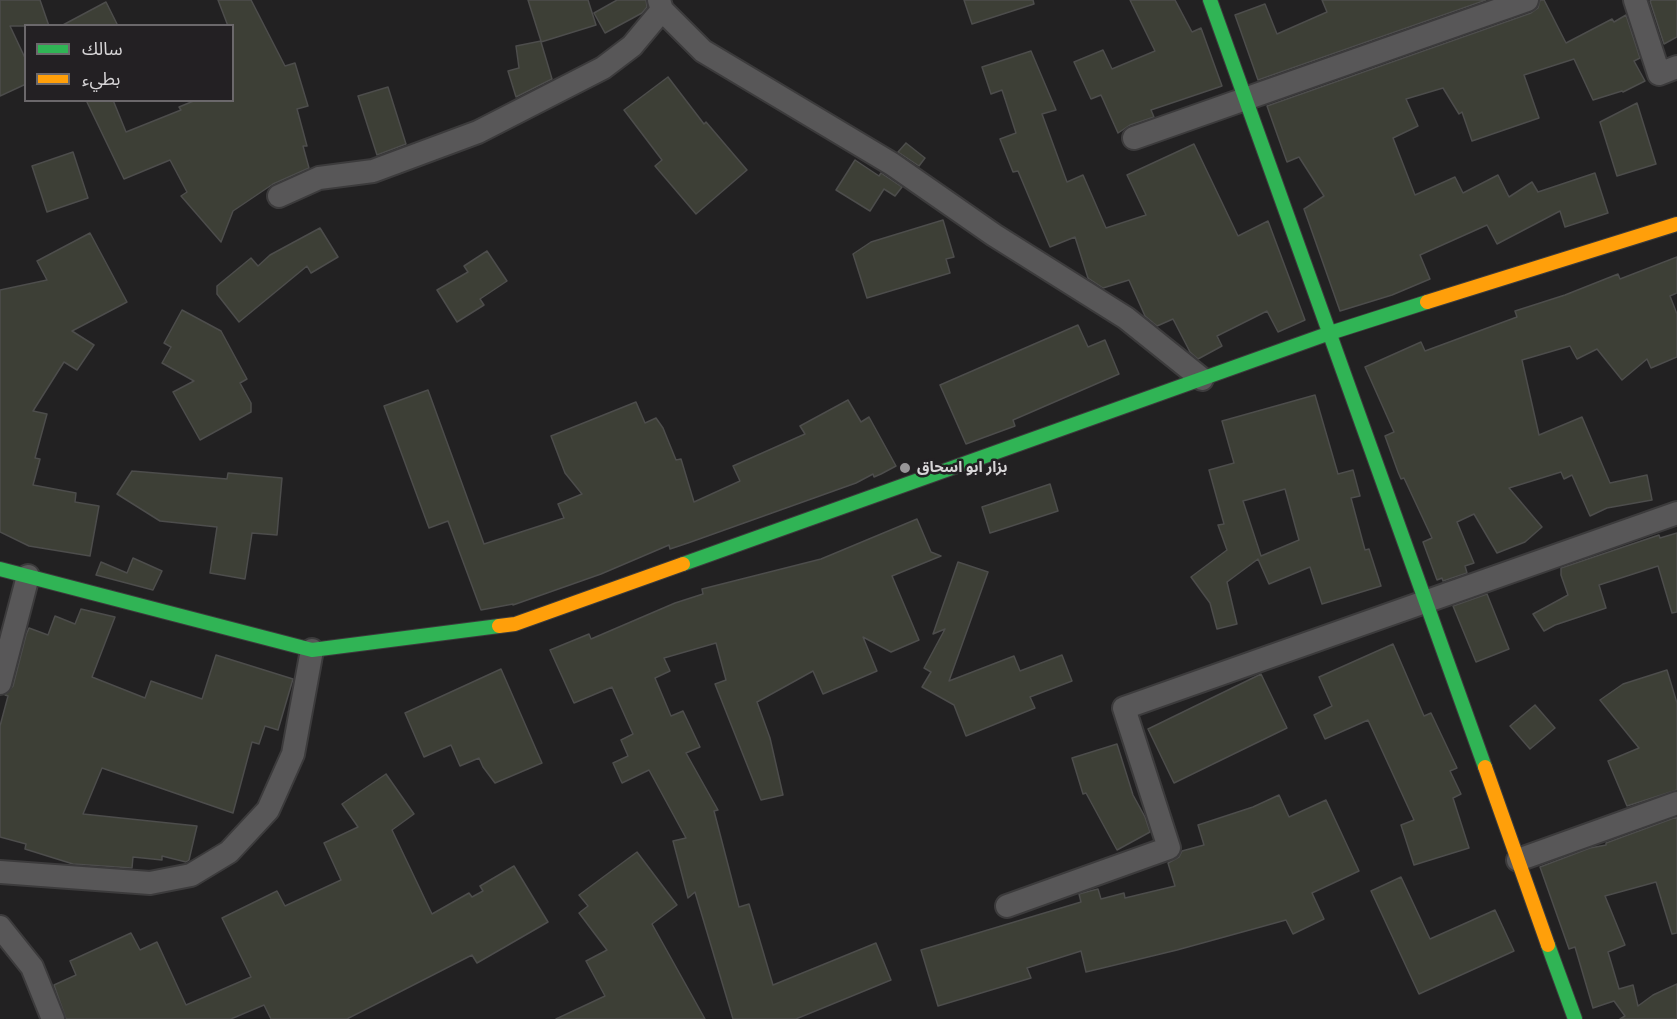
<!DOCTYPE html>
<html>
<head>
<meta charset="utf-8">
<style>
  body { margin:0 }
  #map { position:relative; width:1677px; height:1019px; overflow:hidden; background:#222122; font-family:"IBM Plex Sans","Noto Sans Arabic",sans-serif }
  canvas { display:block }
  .legend { position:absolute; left:24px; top:24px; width:210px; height:78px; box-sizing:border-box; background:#232023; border:2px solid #6b686b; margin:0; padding:8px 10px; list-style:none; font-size:18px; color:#d7d5d7 }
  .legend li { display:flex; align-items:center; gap:12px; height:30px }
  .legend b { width:30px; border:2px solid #6b686b }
</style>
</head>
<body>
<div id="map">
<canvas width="1677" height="1019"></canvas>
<ul class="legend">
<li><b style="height:8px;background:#30b455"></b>سالك</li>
<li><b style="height:8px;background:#ff9f0a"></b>بطيء</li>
</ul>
</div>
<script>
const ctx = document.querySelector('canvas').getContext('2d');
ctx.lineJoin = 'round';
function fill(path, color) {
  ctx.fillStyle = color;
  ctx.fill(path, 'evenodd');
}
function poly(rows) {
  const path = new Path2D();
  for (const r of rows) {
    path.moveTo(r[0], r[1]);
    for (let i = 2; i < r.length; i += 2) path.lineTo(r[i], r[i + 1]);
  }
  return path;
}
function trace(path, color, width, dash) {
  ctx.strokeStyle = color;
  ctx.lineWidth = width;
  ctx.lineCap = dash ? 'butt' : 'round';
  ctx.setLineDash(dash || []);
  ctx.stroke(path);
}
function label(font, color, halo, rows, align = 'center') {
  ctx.font = font + ' "IBM Plex Sans","Noto Sans Arabic",sans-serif';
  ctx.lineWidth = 5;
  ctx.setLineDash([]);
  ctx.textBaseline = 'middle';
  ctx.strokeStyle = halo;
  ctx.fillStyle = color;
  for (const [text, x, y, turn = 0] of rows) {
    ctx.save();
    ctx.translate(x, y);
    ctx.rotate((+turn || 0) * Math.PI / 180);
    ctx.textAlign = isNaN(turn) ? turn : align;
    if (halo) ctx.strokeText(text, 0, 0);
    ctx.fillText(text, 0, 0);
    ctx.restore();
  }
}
const building = poly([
  [0,0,40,0,49,26,10,26,26,60,26,84,0,96,0,0],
  [218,0,251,0,285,66,295,63,308,106,297,109,307,146,303,146,309,168,273,184,233,211,221,242,181,196,187,192,170,160,124,179,86,100,113,100,126,132,181,110,179,107,196,100,232,100,232,26,228,26,218,0],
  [528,0,588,0,596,25,541,42,552,79,516,97,508,71,519,68,516,46,541,41,528,0],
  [617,0,646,0,647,7,642,13,605,33,594,13,617,0],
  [964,0,1033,0,1034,4,972,24,964,0],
  [1130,0,1175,0,1192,32,1201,28,1222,86,1151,110,1154,117,1130,125,1118,133,1101,95,1091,99,1074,62,1103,50,1112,69,1155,51,1130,0],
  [1322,0,1486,0,1258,80,1235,15,1265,4,1277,34,1327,12,1322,0],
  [1540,0,1544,0,1566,43,1612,19,1614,22,1626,15,1640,58,1634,61,1645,81,1623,92,1622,91,1593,100,1574,59,1524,75,1539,118,1472,141,1462,112,1459,114,1443,88,1406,99,1418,126,1393,138,1415,195,1455,177,1463,193,1498,175,1509,197,1532,182,1538,192,1595,173,1608,213,1565,227,1560,211,1497,244,1487,225,1420,255,1430,279,1392,295,1340,311,1304,209,1324,196,1299,157,1287,162,1267,106,1531,13,1538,8,1540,0],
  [1652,0,1677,0,1677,37,1664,44,1650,1,1652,0],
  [106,2,118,26,61,26,106,2],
  [1031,51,1056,110,1042,114,1067,182,1083,175,1106,228,1146,215,1127,175,1194,144,1238,236,1268,221,1305,320,1278,332,1267,311,1217,336,1222,346,1198,359,1190,352,1173,319,1157,326,1145,316,1129,280,1103,288,1088,278,1075,237,1050,247,1018,171,1013,172,1000,139,1016,133,1002,90,991,94,982,67,1031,51],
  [668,77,704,124,706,122,747,170,696,214,655,166,662,160,624,110,668,77],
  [388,87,406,144,377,155,358,96,388,87],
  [1637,103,1656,164,1617,176,1600,122,1637,103],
  [906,143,925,158,919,166,898,152,906,143],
  [73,152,88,198,47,212,32,166,73,152],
  [855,160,879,176,881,173,902,187,895,196,884,189,870,211,836,190,855,160],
  [943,220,954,257,946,259,950,273,867,298,853,254,871,242,943,220],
  [320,228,338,257,311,273,307,266,239,322,217,294,217,286,251,258,258,266,270,255,320,228],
  [90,233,127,302,72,331,94,345,77,370,64,362,33,411,47,414,35,458,40,459,33,485,76,493,75,502,99,506,90,556,29,546,0,532,0,290,47,280,37,261,90,233],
  [487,251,507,281,480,299,484,305,457,322,437,290,468,272,464,266,487,251],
  [1677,257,1677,293,1670,296,1677,314,1677,357,1651,368,1647,359,1622,380,1597,349,1577,359,1570,346,1522,360,1539,435,1582,417,1610,483,1647,475,1652,500,1607,508,1590,516,1572,475,1564,479,1561,472,1509,488,1542,527,1525,542,1497,553,1474,514,1457,522,1474,563,1465,566,1467,573,1443,581,1442,578,1437,580,1423,542,1432,538,1404,478,1401,479,1398,472,1385,436,1394,432,1365,367,1421,342,1425,351,1517,317,1515,311,1565,295,1618,274,1620,279,1677,257],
  [182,310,221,331,247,379,240,383,251,403,251,412,200,440,173,392,194,381,162,363,171,347,164,343,182,310],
  [1078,325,1088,347,1105,340,1119,374,1013,420,1015,426,966,444,940,385,1078,325],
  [428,390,484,544,564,518,558,504,582,494,565,473,551,436,636,402,645,423,656,418,663,428,676,460,681,459,694,502,740,481,733,466,805,434,800,426,848,400,861,422,869,417,896,466,881,474,874,477,873,474,856,483,688,543,670,549,669,545,601,574,513,605,513,604,481,610,448,521,429,528,384,406,428,390],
  [1315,395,1338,474,1353,470,1360,496,1351,498,1365,550,1369,549,1381,586,1322,604,1310,567,1269,584,1258,559,1227,582,1237,624,1217,629,1210,603,1191,577,1227,550,1218,525,1224,524,1209,470,1234,463,1222,421,1315,395],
  [1285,489,1299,540,1261,556,1243,501,1285,489],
  [132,471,227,479,228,473,282,478,277,535,252,533,245,579,210,573,217,527,160,521,117,494,132,471],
  [1050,484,1058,511,990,533,982,507,1050,484],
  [917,519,931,552,941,556,892,576,919,640,891,652,863,637,877,671,823,694,813,671,757,702,770,738,783,795,761,800,715,684,726,680,716,643,664,658,670,671,655,678,671,716,683,711,700,747,686,753,718,810,714,811,739,907,749,904,773,985,876,943,891,980,796,1019,733,1019,695,892,688,898,673,841,686,838,649,770,622,783,613,763,628,756,621,740,633,734,612,687,574,703,550,650,589,634,591,639,675,603,703,594,702,589,821,559,917,519],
  [1677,533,1677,612,1672,613,1658,566,1599,585,1606,608,1555,625,1544,631,1533,614,1568,595,1561,575,1561,568,1659,535,1660,538,1677,533],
  [133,558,162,571,153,590,96,575,101,562,127,573,133,558],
  [958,562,988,572,949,681,1014,656,1020,671,1062,655,1072,681,1030,697,1035,708,966,736,954,705,922,687,931,672,924,668,945,629,933,634,958,562],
  [1487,594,1509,649,1476,662,1453,606,1487,594],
  [81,609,115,617,92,677,145,698,151,681,202,699,216,655,293,679,278,730,265,726,259,744,252,742,233,813,102,768,83,814,197,826,189,860,186,862,162,856,162,860,133,857,132,868,73,864,25,849,26,844,0,837,0,726,8,696,5,695,13,686,26,635,29,628,48,635,55,616,75,624,81,609],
  [1393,644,1424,716,1431,713,1457,768,1450,771,1461,794,1453,798,1469,848,1414,865,1401,825,1414,820,1368,720,1325,739,1314,715,1332,706,1319,677,1393,644],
  [501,669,542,763,495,783,483,767,479,758,460,766,451,745,424,757,405,713,501,669],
  [1667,670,1677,703,1677,790,1627,806,1608,761,1639,748,1600,700,1623,684,1667,670],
  [1261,674,1287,728,1174,783,1148,729,1261,674],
  [1535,705,1555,728,1530,749,1510,726,1535,705],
  [1117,744,1133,795,1145,817,1150,832,1117,850,1086,793,1083,794,1072,758,1117,744],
  [386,774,414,814,392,830,432,914,469,893,472,897,483,891,480,886,514,866,548,922,477,963,472,955,347,1019,271,1019,264,1005,231,1019,66,1019,54,985,76,975,70,961,131,933,140,950,157,942,186,1005,251,977,222,918,277,891,285,906,341,880,324,843,358,827,342,804,386,774],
  [1279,795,1289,817,1326,800,1359,871,1312,893,1324,919,1293,934,1286,920,1177,950,1086,972,1081,951,1027,968,1031,978,938,1006,921,950,1081,902,1079,894,1090,891,1098,889,1101,899,1124,893,1125,898,1175,886,1168,863,1179,857,1182,851,1204,845,1198,825,1253,807,1279,795],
  [1677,817,1677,933,1672,934,1656,882,1605,896,1625,945,1608,952,1619,989,1633,985,1638,1006,1653,995,1677,984,1677,1019,1620,1019,1625,1016,1614,1001,1593,1008,1575,947,1569,949,1540,867,1590,848,1606,845,1606,843,1677,817],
  [637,852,677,905,652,924,705,1019,556,1019,605,996,586,961,607,950,579,913,588,906,579,895,637,852],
  [1401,877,1430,939,1495,910,1514,951,1419,994,1371,891,1401,877]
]);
const street = poly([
  [659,0,662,10,703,51,892,164,994,235,1126,318,1202,379],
  [1635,0,1659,74,1677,67],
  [1134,138,1527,0],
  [279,196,319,178,373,171,478,132,603,68,632,46,662,10],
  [0,683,28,576],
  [1518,860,1677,803],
  [0,872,150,883,191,875,229,852,268,810,293,754,312,650],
  [1007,906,1169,848,1124,708,1677,513],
  [0,927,32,967,53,1019]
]);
const fast = poly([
  [1210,0,1485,767],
  [683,564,1330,333,1427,302],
  [0,569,312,650,499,626],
  [1548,945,1575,1019]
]);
const slow = poly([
  [1427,302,1677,224],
  [499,626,515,624,683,564],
  [1485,767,1548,945]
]);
const markers = [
  [905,468,6,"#989698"]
];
const poiNames = [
  ["بزار ابو اسحاق",917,468]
];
fill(building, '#3d3f36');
trace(building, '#4d4d4c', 1.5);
trace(street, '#3c3b3c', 26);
trace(fast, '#3c3b3c', 16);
trace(slow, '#3c3b3c', 16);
trace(street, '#585758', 22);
trace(fast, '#30b455', 14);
trace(slow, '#ff9f0a', 14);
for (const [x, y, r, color] of markers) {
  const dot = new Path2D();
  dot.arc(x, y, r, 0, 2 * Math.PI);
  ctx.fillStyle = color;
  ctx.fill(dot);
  trace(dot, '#232023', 2);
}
label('bold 15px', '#d7d5d7', '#232023', poiNames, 'left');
</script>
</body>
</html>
